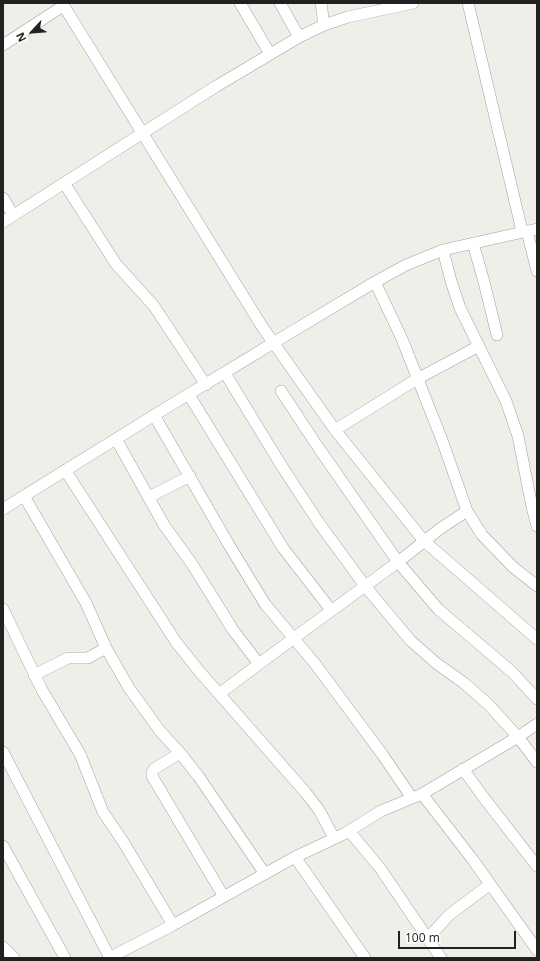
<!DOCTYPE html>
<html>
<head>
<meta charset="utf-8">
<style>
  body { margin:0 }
  #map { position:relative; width:540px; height:961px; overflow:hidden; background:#f0eee9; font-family:"Open Sans",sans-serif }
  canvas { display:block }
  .frame { position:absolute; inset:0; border:4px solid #212121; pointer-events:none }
  .north { position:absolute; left:12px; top:12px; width:40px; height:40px; -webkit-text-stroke:3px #fff; paint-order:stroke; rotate:244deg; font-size:11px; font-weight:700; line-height:16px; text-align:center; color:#212121 }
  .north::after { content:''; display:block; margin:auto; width:14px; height:18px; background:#212121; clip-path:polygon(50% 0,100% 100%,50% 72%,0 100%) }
  .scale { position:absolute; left:398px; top:931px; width:118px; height:18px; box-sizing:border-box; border:2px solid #212121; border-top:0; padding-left:5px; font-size:12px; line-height:14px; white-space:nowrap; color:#212121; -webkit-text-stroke:3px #fff; paint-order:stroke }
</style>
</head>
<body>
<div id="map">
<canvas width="540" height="961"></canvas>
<div class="frame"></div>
<div class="north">N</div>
<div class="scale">100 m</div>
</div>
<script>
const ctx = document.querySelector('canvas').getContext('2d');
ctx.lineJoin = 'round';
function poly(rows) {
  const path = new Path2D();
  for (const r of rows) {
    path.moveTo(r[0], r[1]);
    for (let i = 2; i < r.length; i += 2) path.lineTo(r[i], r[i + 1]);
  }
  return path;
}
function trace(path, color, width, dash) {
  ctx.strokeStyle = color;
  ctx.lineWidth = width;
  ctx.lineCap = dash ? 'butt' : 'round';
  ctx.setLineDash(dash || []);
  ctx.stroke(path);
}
const minor = poly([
  [62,3,263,328,335,430,424,541,537,639],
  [240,3,270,54],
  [280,3,299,37],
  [321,3,324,25],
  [468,3,522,231],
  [3,45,63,6],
  [64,183,116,264,154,306,206,385],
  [3,198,13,215],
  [3,222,215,87,299,37,324,25,348,17,413,3],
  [527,231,537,271],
  [473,243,484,282,497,335],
  [443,250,451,281,460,308,506,401,518,436,532,507,537,526],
  [375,282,402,339,442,440,467,511,482,535,513,567,537,586],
  [225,373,281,465,319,523,365,586,410,640,436,663,464,683,489,705,518,737,537,762],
  [281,391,318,447,398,562,438,609,512,672,537,699],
  [189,395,283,548,331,610],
  [154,415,229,545,265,604,316,665,382,754,412,798],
  [335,430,417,379,479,346],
  [116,439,164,525,192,564,233,630,259,664,219,694],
  [65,470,176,642,199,671,306,793,319,810,334,838],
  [24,496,86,603,106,648,129,688,160,731,180,753,199,777,265,874],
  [149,497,190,476],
  [3,509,174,403,252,356,273,343,375,282,406,265,443,250,537,229],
  [3,609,42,690,80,754,103,812,124,843,173,925],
  [259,664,294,638,398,562,441,528,467,511],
  [34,675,68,658,88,658,106,648],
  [3,752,110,958],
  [180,753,154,769,152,772,152,776,224,897],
  [463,769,484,798,537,866],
  [422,794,473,860,537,950],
  [349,831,380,868,441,958],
  [3,846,65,958],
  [295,857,365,958],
  [428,938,449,915,489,885],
  [3,947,14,958],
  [109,958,173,925,295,857,344,834,381,811,422,794,518,737,537,724]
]);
trace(minor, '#a2a2a2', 12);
trace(minor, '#fff', 11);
</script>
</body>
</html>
